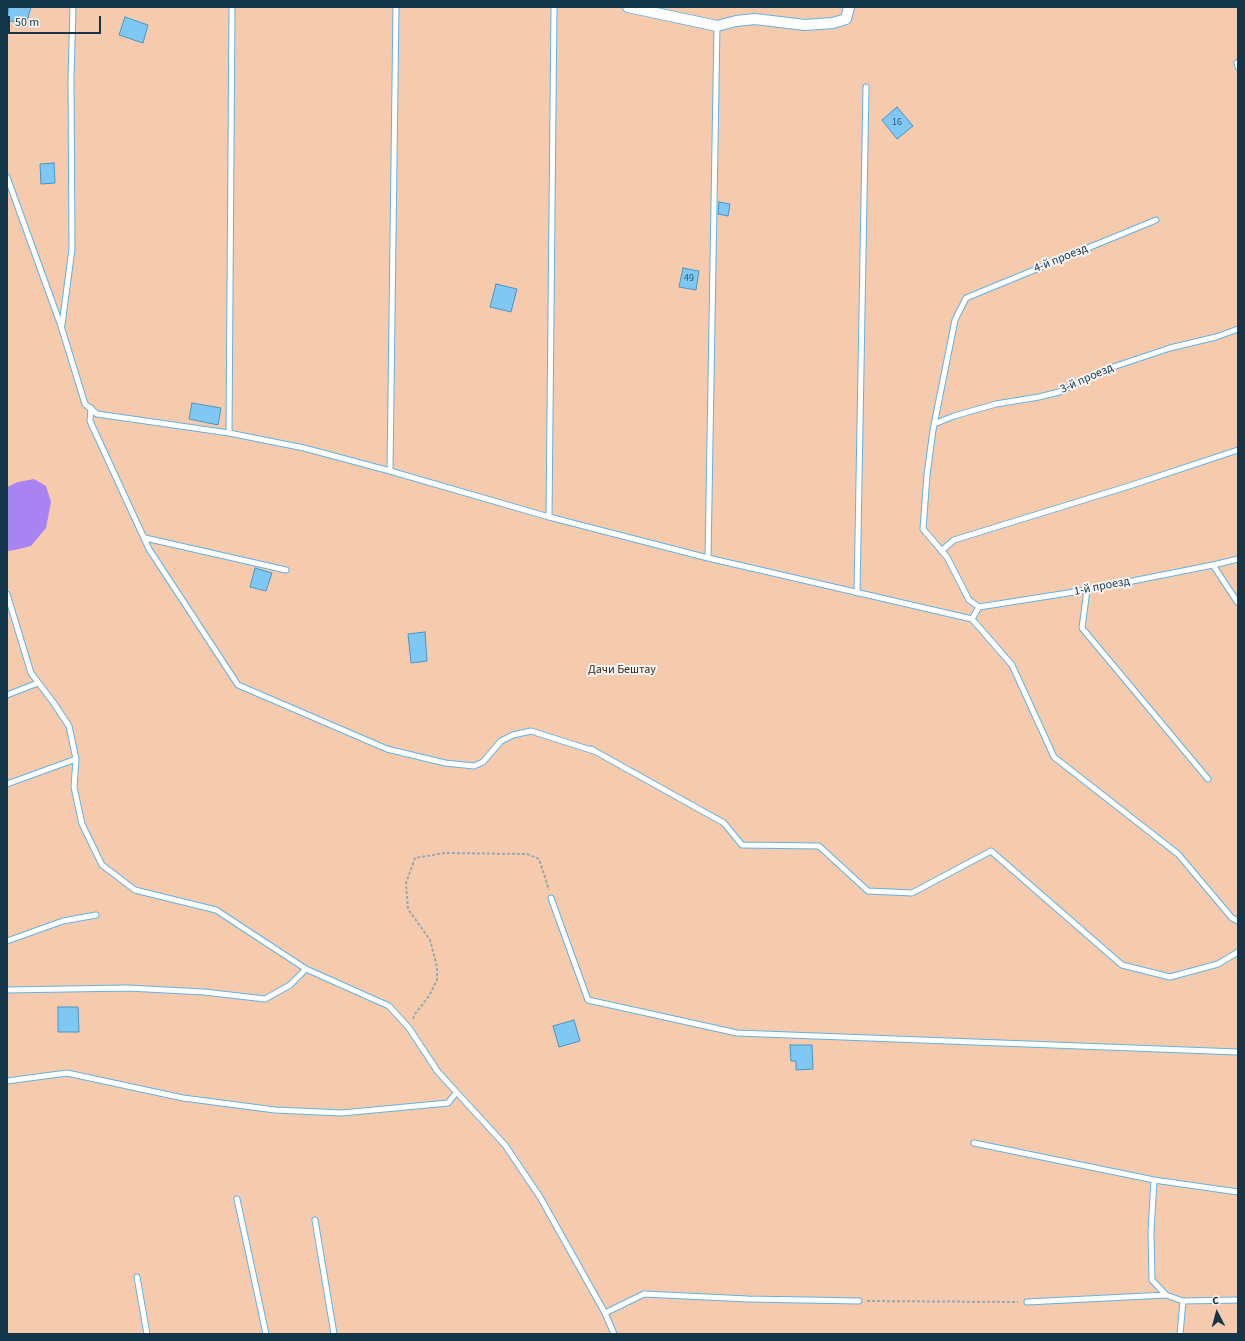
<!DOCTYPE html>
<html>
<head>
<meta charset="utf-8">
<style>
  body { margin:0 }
  #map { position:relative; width:1245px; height:1341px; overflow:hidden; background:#dcebf5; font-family:"Source Sans 3",sans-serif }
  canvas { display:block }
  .frame { position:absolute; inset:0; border:8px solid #133549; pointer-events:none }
  .north { position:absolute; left:1197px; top:1293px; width:40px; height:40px; -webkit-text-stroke:3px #f5f5f5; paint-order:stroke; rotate:354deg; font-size:11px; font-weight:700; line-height:16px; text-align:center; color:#133549 }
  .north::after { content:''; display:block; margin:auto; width:14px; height:18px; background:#133549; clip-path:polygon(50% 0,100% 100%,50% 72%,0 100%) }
  .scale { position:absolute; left:8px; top:16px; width:93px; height:18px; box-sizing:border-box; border:2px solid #133549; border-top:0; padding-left:5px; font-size:12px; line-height:14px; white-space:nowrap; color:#133549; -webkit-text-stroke:3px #f5f5f5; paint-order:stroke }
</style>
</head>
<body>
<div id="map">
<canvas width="1245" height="1341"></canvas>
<div class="frame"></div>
<div class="north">С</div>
<div class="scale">50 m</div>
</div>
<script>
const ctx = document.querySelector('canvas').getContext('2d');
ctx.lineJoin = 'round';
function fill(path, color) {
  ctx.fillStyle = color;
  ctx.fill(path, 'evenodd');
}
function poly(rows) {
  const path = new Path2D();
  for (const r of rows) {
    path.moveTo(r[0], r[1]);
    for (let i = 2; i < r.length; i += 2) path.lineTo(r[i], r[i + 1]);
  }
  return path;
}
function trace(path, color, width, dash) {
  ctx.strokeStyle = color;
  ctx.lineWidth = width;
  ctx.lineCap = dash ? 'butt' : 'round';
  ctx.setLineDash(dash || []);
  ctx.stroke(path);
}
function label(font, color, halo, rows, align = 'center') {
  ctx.font = font + ' "Source Sans 3",sans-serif';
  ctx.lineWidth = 4;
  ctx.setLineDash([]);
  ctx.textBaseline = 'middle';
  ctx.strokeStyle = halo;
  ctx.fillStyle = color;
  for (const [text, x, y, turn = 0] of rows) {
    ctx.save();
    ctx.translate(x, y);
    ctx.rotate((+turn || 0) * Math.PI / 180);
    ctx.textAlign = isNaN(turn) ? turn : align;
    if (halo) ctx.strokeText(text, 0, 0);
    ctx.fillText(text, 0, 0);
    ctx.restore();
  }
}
const green = poly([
  [7,7,1238,7,1238,1334,7,1334]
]);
const water = poly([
  [34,479,46,486,51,502,46,528,31,546,15,550,7,551,7,487,18,482]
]);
const building = poly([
  [9,7,31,7,26,25,7,20,9,7],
  [125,17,148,25,143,43,119,35,125,17],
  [897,107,913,126,897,139,882,120,897,107],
  [54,163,55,183,41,184,40,164,54,163],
  [719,202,730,204,728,216,718,214,719,202],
  [683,268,699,271,696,290,679,287,683,268],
  [496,284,517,289,511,312,490,307,496,284],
  [192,403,221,408,218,425,189,419,192,403],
  [255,568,272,573,266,591,250,587,255,568],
  [425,632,427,661,411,663,408,634,425,632],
  [58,1007,78,1007,79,1032,58,1032,58,1007],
  [574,1020,580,1041,559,1047,553,1026,574,1020],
  [790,1045,812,1045,813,1069,796,1070,796,1061,791,1061,790,1045]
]);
const path = poly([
  [413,1019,415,1014,429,996,437,980,437,967,430,940,408,909,406,883,415,858,445,853,527,854,539,859,549,890],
  [867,1301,1018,1302]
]);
const lane = poly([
  [1238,62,1237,63,1238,67],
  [7,177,61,326,85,404,97,414,229,433,304,448,390,471,549,517,708,558,972,619,1012,665,1054,757,1178,854,1232,918,1238,921],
  [62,325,72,249,71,79,73,7],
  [91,408,90,421,149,549,238,685,387,749,445,763,474,766,483,762,501,741,513,735,531,731,594,751],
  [934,424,954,416,996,404,1039,397,1059,392,1110,368,1170,348,1216,337,1238,329],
  [229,433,232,7],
  [390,471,396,7],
  [549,517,554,7],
  [145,538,286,570],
  [941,551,954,540,1129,486,1238,450],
  [708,558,717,26],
  [1213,565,1238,603],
  [1087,590,1082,628,1208,779],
  [857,593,866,87],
  [7,594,31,673,53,702,69,726,76,759,74,787,82,824,102,865,135,890,216,910,306,969,389,1006,409,1028,438,1072,505,1145,540,1197,605,1313,614,1334],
  [979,607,969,600,947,557,923,529,927,475,933,430,955,320,966,298,1156,220],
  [972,619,979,607,1087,590,1213,565,1238,559],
  [7,695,38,683],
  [591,749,724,823,742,845,819,846,868,891,912,893,991,851,1122,965,1170,977,1218,964,1238,952],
  [7,784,76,759],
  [551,898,588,1000,737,1033,1238,1052],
  [7,941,63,921,96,915],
  [7,990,128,988,204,992,265,999,290,985,306,969],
  [7,1081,67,1073,183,1098,275,1110,342,1113,448,1103,456,1093],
  [974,1143,1154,1180,1238,1192],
  [1154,1180,1151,1232,1152,1280,1166,1295,1183,1301,1238,1300],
  [237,1199,266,1334],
  [315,1220,334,1334],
  [137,1277,147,1334],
  [1027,1302,1166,1295],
  [605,1313,644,1294,748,1299,859,1301],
  [1180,1334,1183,1301]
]);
const street = poly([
  [628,7,717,26,736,21,755,19,805,25,833,23,846,19,849,7]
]);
const numberNames = [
  ["16",897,123],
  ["49",689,279]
];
const streetNames = [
  ["4-й проезд",1061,259,-22],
  ["3-й проезд",1087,379,-24],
  ["1-й проезд",1102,587,-11]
];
const parkNames = [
  ["Дачи Бештау",622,670]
];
fill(green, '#f6cbad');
fill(water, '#a884f2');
fill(building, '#80c8f4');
trace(building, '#4596c6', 1);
trace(lane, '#61b2e3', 7);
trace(street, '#61b2e3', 12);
trace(path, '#93a9b7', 2, [3, 2]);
trace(lane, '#fff', 5);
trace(street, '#fff', 10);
label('10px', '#2e5a74', null, numberNames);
label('12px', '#133549', '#f5f5f5', streetNames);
label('12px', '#3b2719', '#f5f5f5', parkNames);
</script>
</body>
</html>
